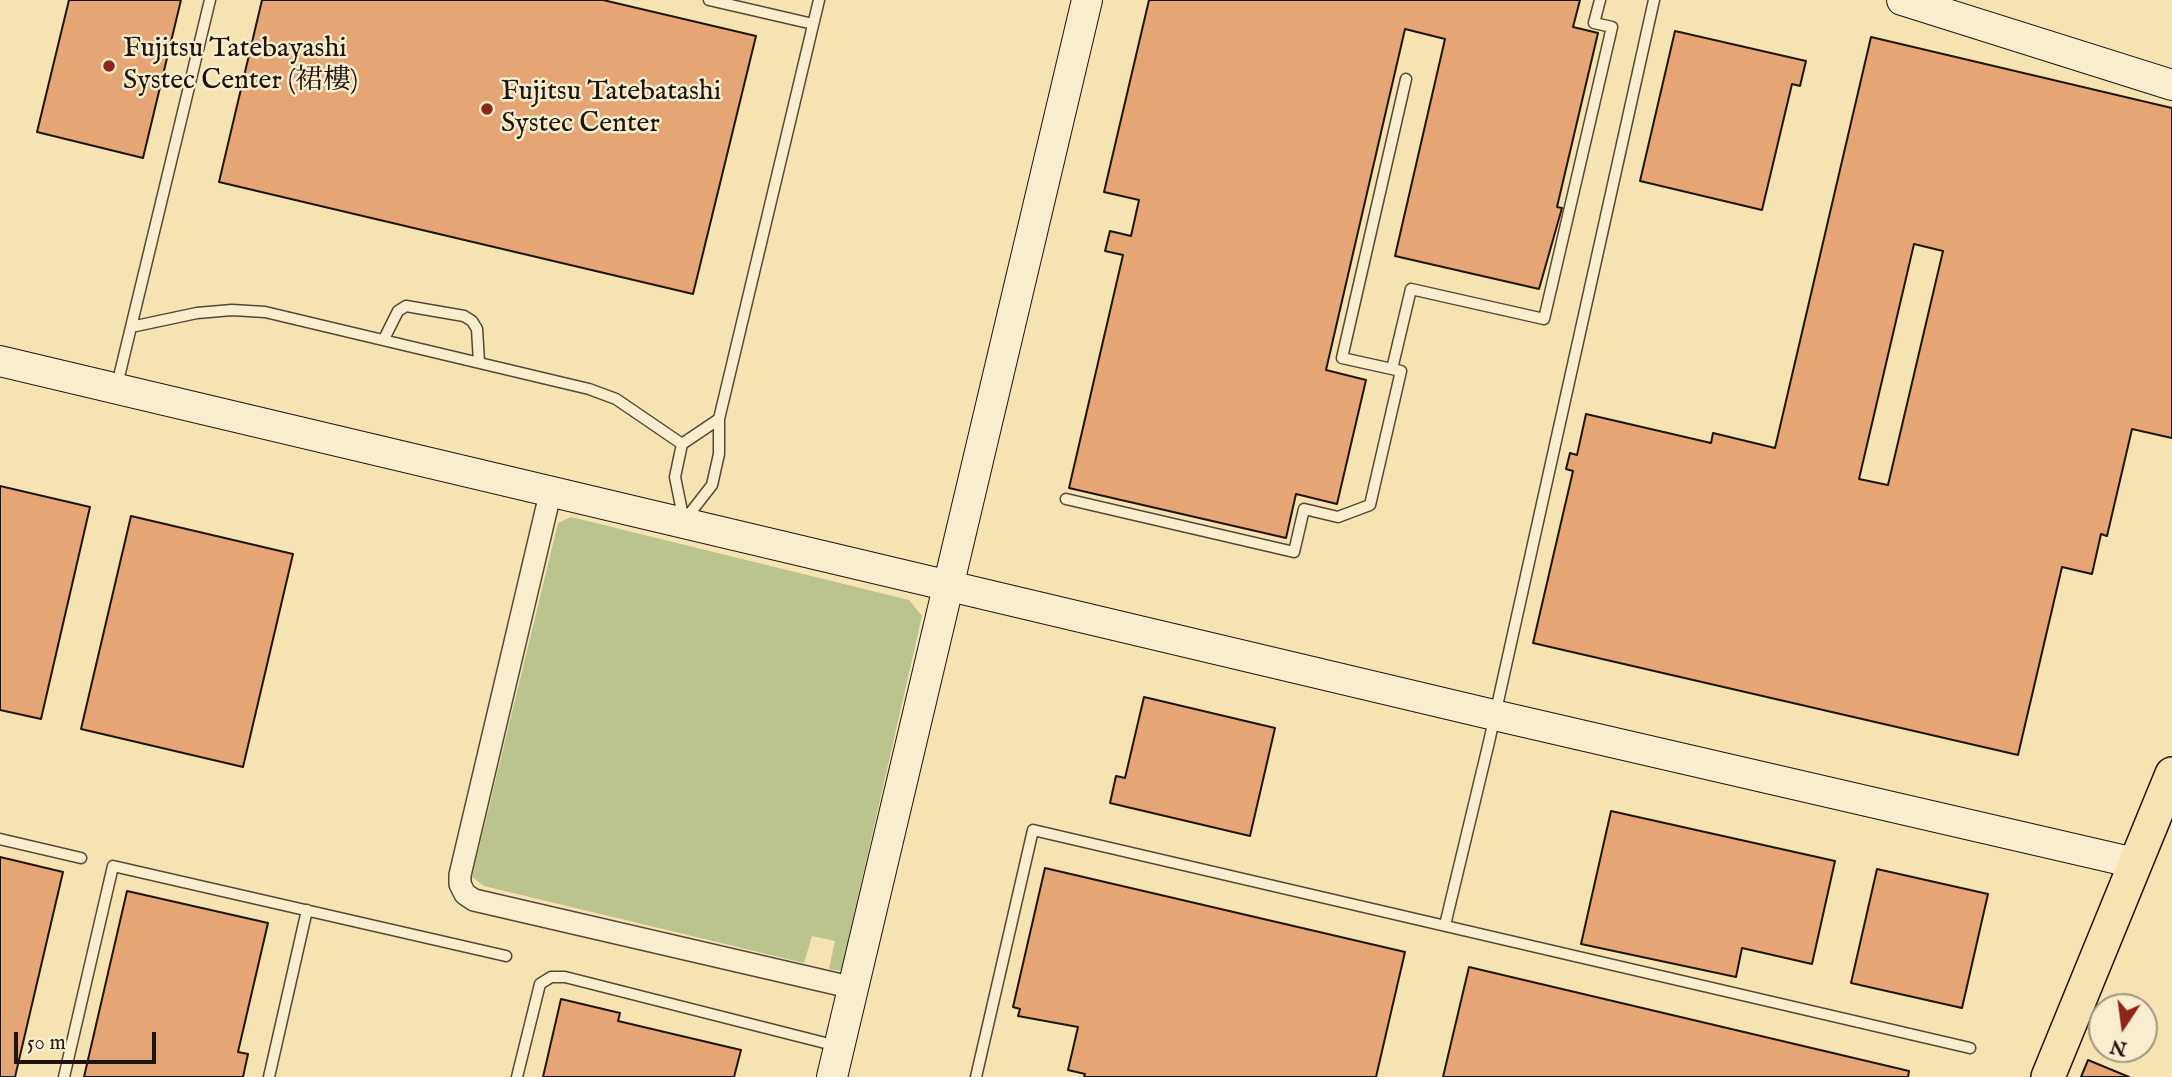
<!DOCTYPE html>
<html>
<head>
<meta charset="utf-8">
<style>
  body { margin:0 }
  #map { position:relative; width:2172px; height:1077px; overflow:hidden; background:#f5e3b1; font-family:"IM FELL English",serif }
  canvas { display:block }
  .north { position:absolute; left:2088px; top:993px; width:70px; height:70px; box-sizing:border-box; background:#f8edcc; border:2px solid #a19680; border-radius:50%; rotate:193deg; font-size:19px; font-weight:700; line-height:28px; text-align:center; color:#1e140e }
  .north::after { content:''; display:block; margin:auto; width:24px; height:32px; background:#8f2418; clip-path:polygon(50% 0,100% 100%,50% 72%,0 100%) }
  .scale { position:absolute; left:14px; top:1032px; width:142px; height:32px; box-sizing:border-box; border:4px solid #1e140e; border-top:0; padding-left:9px; font-size:21px; line-height:24px; white-space:nowrap; color:#1e140e; -webkit-text-stroke:5px #f8edcc; paint-order:stroke }
</style>
</head>
<body>
<div id="map">
<canvas width="2172" height="1077"></canvas>
<div class="north">N</div>
<div class="scale">50 m</div>
</div>
<script>
const ctx = document.querySelector('canvas').getContext('2d');
ctx.lineJoin = 'round';
function fill(path, color) {
  ctx.fillStyle = color;
  ctx.fill(path, 'evenodd');
}
function poly(rows) {
  const path = new Path2D();
  for (const r of rows) {
    path.moveTo(r[0], r[1]);
    for (let i = 2; i < r.length; i += 2) path.lineTo(r[i], r[i + 1]);
  }
  return path;
}
function trace(path, color, width, dash) {
  ctx.strokeStyle = color;
  ctx.lineWidth = width;
  ctx.lineCap = dash ? 'butt' : 'round';
  ctx.setLineDash(dash || []);
  ctx.stroke(path);
}
function label(font, color, halo, rows, align = 'center') {
  ctx.font = font + ' "IM FELL English","Noto Serif JP",serif';
  ctx.lineWidth = 5;
  ctx.setLineDash([]);
  ctx.textBaseline = 'middle';
  ctx.strokeStyle = halo;
  ctx.fillStyle = color;
  for (const [text, x, y, turn = 0] of rows) {
    ctx.save();
    ctx.translate(x, y);
    ctx.rotate((+turn || 0) * Math.PI / 180);
    ctx.textAlign = isNaN(turn) ? turn : align;
    if (halo) ctx.strokeText(text, 0, 0);
    ctx.fillText(text, 0, 0);
    ctx.restore();
  }
}
const green = poly([
  [571,517,909,600,922,616,841,971,829,969,835,941,812,936,804,963,484,886,472,877,558,523]
]);
const building = poly([
  [69,0,181,0,143,158,37,132,69,0],
  [262,0,603,0,756,36,693,294,219,182,262,0],
  [1149,0,1580,0,1573,27,1598,33,1557,207,1562,208,1539,289,1395,256,1445,39,1405,29,1326,370,1366,380,1337,504,1296,494,1286,538,1069,488,1123,255,1105,251,1110,231,1131,236,1139,200,1104,192,1149,0],
  [1675,31,1806,61,1800,86,1792,84,1762,210,1640,181,1675,31],
  [1871,37,2172,108,2172,438,2132,429,2107,536,2101,534,2092,574,2062,567,2018,755,1533,643,1573,471,1566,469,1570,453,1577,455,1586,414,1711,443,1713,433,1775,448,1871,37],
  [1914,244,1943,251,1888,485,1859,479,1914,244],
  [0,486,90,507,41,719,0,710,0,486],
  [131,516,293,554,243,767,81,729,131,516],
  [1144,697,1275,728,1250,836,1110,803,1116,776,1125,778,1144,697],
  [1611,811,1835,861,1812,964,1742,948,1736,977,1581,944,1611,811],
  [0,857,63,872,15,1077,0,1077,0,857],
  [1045,868,1405,952,1376,1077,1084,1077,1085,1074,1068,1070,1078,1027,1018,1016,1020,1009,1013,1007,1045,868],
  [1877,869,1988,894,1962,1008,1851,983,1877,869],
  [127,891,268,923,238,1052,248,1054,243,1077,84,1077,127,891],
  [1469,967,1909,1071,1908,1077,1443,1077,1469,967],
  [561,999,620,1013,618,1021,741,1050,734,1077,543,1077,561,999],
  [2088,1060,2129,1077,2081,1077,2088,1060]
]);
const lane = poly([
  [709,0,813,24],
  [131,327,197,313,232,310,265,312,589,389,616,399,682,444],
  [384,339,398,311,406,306,464,316,472,321,477,329,479,362],
  [1392,369,1411,289,1544,319,1612,27,1594,23,1600,0],
  [117,385,210,0],
  [1066,499,1294,552,1304,509,1338,517,1370,505,1401,371,1342,358,1406,79],
  [684,521,712,485,719,454,719,419,819,0],
  [684,521,675,477,682,444,719,419],
  [0,839,81,858],
  [1445,925,1489,742,1654,0],
  [64,1077,113,866,506,956],
  [269,1077,307,910],
  [517,1077,540,984,551,977,565,977,837,1046],
  [976,1077,1033,830,1970,1048]
]);
const street = poly([
  [551,490,460,875,460,884,465,894,474,900,854,988]
]);
const secondary = poly([
  [1902,0,2172,85],
  [0,361,1494,715,2135,863],
  [832,1077,1087,0]
]);
const primary = poly([
  [2048,1077,2172,774]
]);
const markers = [
  [109,66,7,"#8f2418"],
  [487,109,7,"#8f2418"]
];
const poiNames = [
  ["Fujitsu Tatebayashi",123,50],
  ["Systec Center (裙樓)",123,82],
  ["Fujitsu Tatebatashi",501,93],
  ["Systec Center",501,125]
];
fill(green, '#bbc48c');
fill(building, '#e6a574');
trace(building, '#1e140e', 2);
trace(lane, '#544837', 13);
trace(street, '#544837', 24);
trace(secondary, '#1e140e', 32);
trace(primary, '#1e140e', 36);
trace(lane, '#f8edcc', 10);
trace(street, '#f8edcc', 21);
trace(secondary, '#f8edcc', 30);
trace(primary, '#f5e3b1', 33);
for (const [x, y, r, color] of markers) {
  const dot = new Path2D();
  dot.arc(x, y, r, 0, 2 * Math.PI);
  ctx.fillStyle = color;
  ctx.fill(dot);
  trace(dot, '#f8edcc', 2.5);
}
label('28px', '#1e140e', '#f8edcc', poiNames, 'left');
</script>
</body>
</html>
